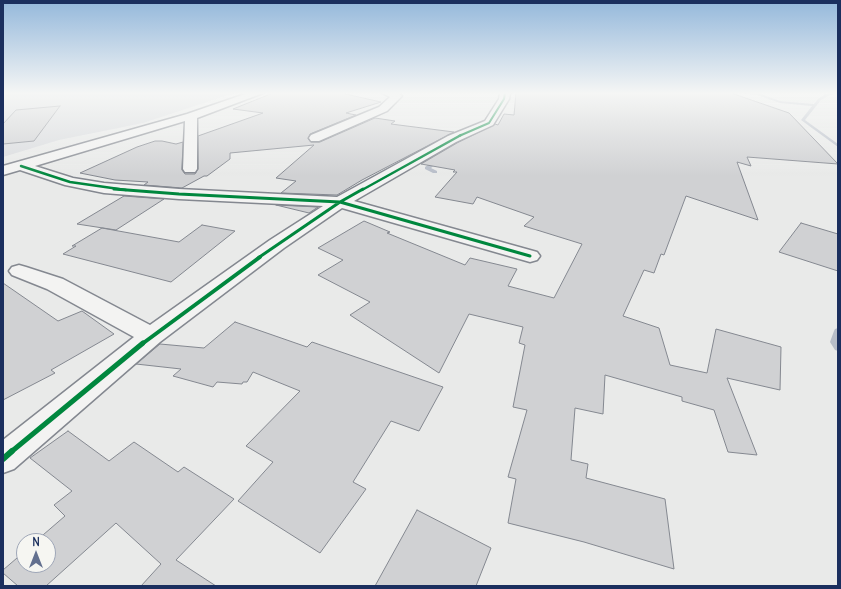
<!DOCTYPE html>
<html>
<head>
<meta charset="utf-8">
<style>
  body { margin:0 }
  #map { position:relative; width:841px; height:589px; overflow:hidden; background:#e9eae9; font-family:Delius,sans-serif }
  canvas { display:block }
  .frame { position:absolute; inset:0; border:4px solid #1b2f5e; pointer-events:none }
  .north { position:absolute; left:16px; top:533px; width:40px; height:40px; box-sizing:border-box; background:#f6f6f2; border:1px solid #9ea6b7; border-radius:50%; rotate:0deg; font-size:11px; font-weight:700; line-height:16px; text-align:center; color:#1b2f5e }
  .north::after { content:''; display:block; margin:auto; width:14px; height:18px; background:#63708f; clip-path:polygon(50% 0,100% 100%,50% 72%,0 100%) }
</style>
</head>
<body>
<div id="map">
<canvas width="841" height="589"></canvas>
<div class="frame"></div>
<div class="north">N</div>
</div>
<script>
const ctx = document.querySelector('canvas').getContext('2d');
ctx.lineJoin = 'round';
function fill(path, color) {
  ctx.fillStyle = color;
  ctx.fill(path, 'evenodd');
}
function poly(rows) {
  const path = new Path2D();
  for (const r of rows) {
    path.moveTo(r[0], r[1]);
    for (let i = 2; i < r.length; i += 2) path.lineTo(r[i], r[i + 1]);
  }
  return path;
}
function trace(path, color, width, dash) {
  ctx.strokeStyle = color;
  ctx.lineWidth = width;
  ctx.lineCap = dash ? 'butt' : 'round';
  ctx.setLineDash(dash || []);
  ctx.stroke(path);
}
const built = poly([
  [3,93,235,93,143,123,59,140,3,157]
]);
const stream = poly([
  [742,93,758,93,780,101,814,104,819,98,828,93,838,93,830,95,821,100,805,120,838,144,838,147,801,120,812,106,780,103,757,95,742,93],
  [436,159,439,161,431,168,437,171,437,173,433,173,425,169,425,167,436,159],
  [838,328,838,351,835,350,830,342,834,331,835,329,838,328]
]);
const building = poly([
  [273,93,341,93,381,102,346,113,356,115,310,134,308,139,311,142,320,142,375,118,395,121,391,124,454,132,362,180,337,195,281,193,296,181,276,178,314,145,230,153,230,159,207,176,204,176,182,188,144,185,148,182,115,180,80,173,137,147,155,141,162,141,176,144,183,142,182,170,185,174,195,174,198,169,198,136,263,113,233,109,273,93],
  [516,93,731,93,789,113,838,164,747,157,751,166,737,162,758,220,686,196,664,255,661,254,654,273,644,270,623,316,659,328,670,365,707,373,716,329,781,347,780,390,727,378,757,455,728,452,714,410,682,401,682,397,605,375,603,414,575,408,571,460,588,464,586,478,665,499,674,569,584,542,508,523,516,479,508,477,527,410,513,407,525,345,519,343,523,327,469,314,439,373,350,315,370,302,318,275,343,260,318,248,364,221,390,232,387,233,465,265,470,258,517,269,508,286,554,298,582,244,524,226,534,217,477,197,473,204,435,197,457,172,453,172,455,170,421,164,457,143,495,124,498,125,504,114,514,115,516,93],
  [60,106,34,141,3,144,3,124,16,110,60,106],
  [124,196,164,199,116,230,77,224,124,196],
  [276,205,318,207,309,213,276,205],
  [801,223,838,234,838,271,779,252,801,223],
  [202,225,235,231,171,282,63,254,76,246,72,246,102,228,179,242,202,225],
  [3,283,58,321,82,311,114,334,51,370,55,373,3,400,3,283],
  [235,322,307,347,312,342,443,387,419,431,391,421,353,482,366,489,320,553,238,501,273,462,246,446,300,391,253,372,247,382,243,382,242,384,217,382,213,387,173,376,181,369,136,364,160,344,204,348,235,322],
  [68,431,109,461,134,442,178,472,184,467,234,499,176,560,216,586,141,586,161,564,116,523,46,586,18,586,3,573,3,570,24,552,24,565,48,565,48,541,36,541,65,516,54,505,72,491,30,458,68,431],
  [417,510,491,548,476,586,375,586,417,510]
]);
const street = poly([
  [248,93,263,93,197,118,197,169,195,172,185,172,183,169,185,121,35,166,73,178,104,183,179,189,337,197,448,136,485,121,499,99,500,93,510,93,509,99,493,125,456,142,354,201,537,252,540,256,537,260,530,262,342,208,284,248,160,342,14,469,3,473,3,440,134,337,47,289,12,275,9,271,12,267,19,265,26,267,63,279,150,325,270,240,323,206,179,199,104,193,65,185,20,170,3,175,3,166,187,114,248,93],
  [382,93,398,93,402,96,387,111,319,141,311,141,309,138,311,135,379,107,390,97,382,93]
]);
const cyclewayFar5 = poly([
  [459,136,489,123,504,99,505,93]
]);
const cyclewayFar4 = poly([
  [21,166,70,182,126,190],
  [362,190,461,135]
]);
const cyclewayFar3 = poly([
  [114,189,179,194,340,202,530,256],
  [258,258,340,202,363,189]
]);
const cyclewayFar2 = poly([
  [142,344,260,257]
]);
const cyclewayFar1 = poly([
  [11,452,143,343]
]);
const cycleway = poly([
  [3,459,12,451]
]);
fill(built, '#d9dbde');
fill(stream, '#b7bdc8');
fill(building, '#d0d1d3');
trace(building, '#848890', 1);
trace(street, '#848890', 3);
fill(street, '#f3f3f2');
trace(cyclewayFar5, '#00873e', 2);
trace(cyclewayFar4, '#00873e', 2.5);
trace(cyclewayFar3, '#00873e', 3);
trace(cyclewayFar2, '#00873e', 4);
trace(cyclewayFar1, '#00873e', 5);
trace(cycleway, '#00873e', 6);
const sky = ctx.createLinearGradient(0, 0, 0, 176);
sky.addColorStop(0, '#94b8db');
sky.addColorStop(0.53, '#f5f6f5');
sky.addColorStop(1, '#f5f6f500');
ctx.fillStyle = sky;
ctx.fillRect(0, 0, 841, 176);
</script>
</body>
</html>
